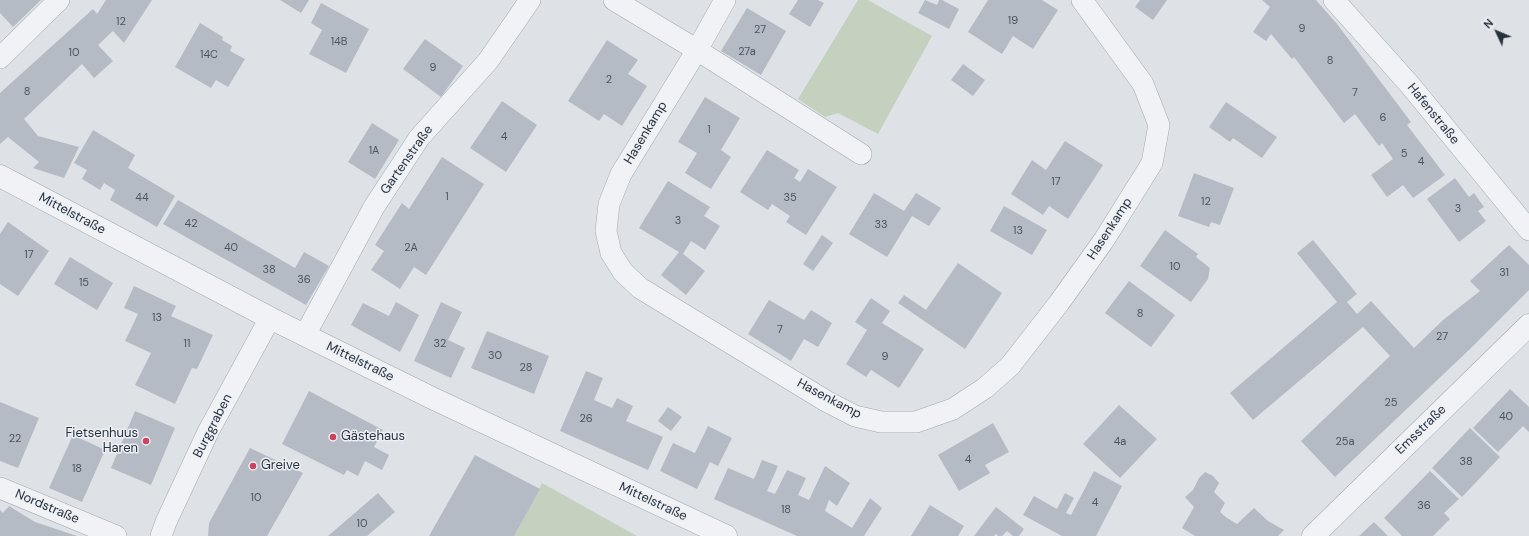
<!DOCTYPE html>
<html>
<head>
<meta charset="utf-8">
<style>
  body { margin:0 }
  #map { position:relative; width:1529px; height:536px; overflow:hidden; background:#dee2e7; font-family:"DM Sans",sans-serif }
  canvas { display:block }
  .north { position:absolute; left:1477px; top:12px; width:40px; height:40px; -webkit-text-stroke:3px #edf0f5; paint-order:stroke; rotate:314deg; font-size:11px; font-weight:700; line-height:16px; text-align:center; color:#27303d }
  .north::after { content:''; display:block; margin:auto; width:14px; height:18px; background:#27303d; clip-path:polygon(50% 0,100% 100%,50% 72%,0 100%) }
</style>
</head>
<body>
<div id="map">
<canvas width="1529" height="536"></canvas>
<div class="north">N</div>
</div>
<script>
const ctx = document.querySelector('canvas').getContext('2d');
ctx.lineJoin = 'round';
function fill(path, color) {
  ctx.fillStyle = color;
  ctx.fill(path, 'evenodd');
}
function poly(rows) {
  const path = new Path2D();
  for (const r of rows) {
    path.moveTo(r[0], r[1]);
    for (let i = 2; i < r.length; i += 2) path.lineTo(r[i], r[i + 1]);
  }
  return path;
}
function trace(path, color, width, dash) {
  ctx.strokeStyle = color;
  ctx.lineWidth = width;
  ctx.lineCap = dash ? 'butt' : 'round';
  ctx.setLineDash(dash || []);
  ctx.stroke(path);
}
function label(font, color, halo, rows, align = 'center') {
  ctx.font = font + ' "DM Sans",sans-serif';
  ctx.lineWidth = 3;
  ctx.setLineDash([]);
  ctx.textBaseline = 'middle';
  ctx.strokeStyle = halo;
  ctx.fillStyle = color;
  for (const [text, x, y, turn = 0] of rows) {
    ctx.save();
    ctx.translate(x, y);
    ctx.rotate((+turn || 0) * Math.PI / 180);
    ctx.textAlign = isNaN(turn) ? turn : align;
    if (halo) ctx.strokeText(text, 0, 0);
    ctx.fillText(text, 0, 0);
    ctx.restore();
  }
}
const green = poly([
  [858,0,868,0,932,36,878,134,838,113,825,117,798,99],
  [542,483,637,536,514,536]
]);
const building = poly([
  [0,0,41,0,13,27,0,13],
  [106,0,152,0,124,43,113,31,98,45,113,61,94,78,82,64,24,119,38,136,79,147,64,178,33,168,39,162,8,137,0,144,0,93,93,9,97,14],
  [280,0,309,0,301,13],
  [798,0,818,0,824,3,810,27,789,14],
  [925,0,937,5,939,0,942,0,959,9,949,29,918,13],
  [988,0,1042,0,1058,10,1033,49,1013,36,1002,54,968,32],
  [1140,0,1167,0,1153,20,1135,7],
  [1262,0,1316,0,1337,24,1411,122,1407,125,1445,175,1413,198,1403,185,1387,197,1371,175,1393,159,1382,143,1379,146,1355,114,1344,123,1294,57,1292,59,1271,34,1266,41,1253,32,1270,7],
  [321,3,369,29,346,73,309,54,322,30,311,23],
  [747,8,786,31,761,75,721,51],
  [200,23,223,37,222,40,232,46,230,51,245,59,228,87,216,80,211,88,175,67],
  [425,39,463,66,441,97,403,69],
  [607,40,638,60,628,74,647,86,622,126,604,114,599,121,568,101],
  [963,64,985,80,973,96,951,80],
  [705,97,740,118,721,150,731,157,711,189,685,173,697,153,678,142],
  [502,101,537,125,506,172,470,148],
  [1226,102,1277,137,1262,158,1233,138,1230,142,1209,127],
  [372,123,399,140,375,179,348,162],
  [93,130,135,155,128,168,175,196,157,227,110,200,115,190,104,183,100,190,82,179,87,170,74,163],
  [1065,141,1103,165,1068,219,1049,206,1043,215,1011,194,1032,160,1046,170],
  [767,150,799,170,794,178,800,182,808,169,837,187,806,235,786,222,790,216,772,204,768,210,740,192],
  [442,157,484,184,426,275,414,267,400,289,371,270,384,251,375,245,402,203,409,209],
  [1194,173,1234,188,1220,225,1211,222,1209,227,1178,216],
  [1455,178,1469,197,1474,193,1484,207,1478,211,1486,221,1459,242,1427,199],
  [668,181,710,207,704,216,720,226,705,250,691,241,683,254,705,271,686,295,661,275,679,252,639,228],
  [874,193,904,211,916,193,941,208,929,226,912,216,887,257,849,234],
  [178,200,295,268,304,252,329,266,306,305,163,224],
  [1004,206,1047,230,1032,255,990,231],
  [8,222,49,251,18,296,0,284,0,234],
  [1165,230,1198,254,1196,257,1210,268,1208,279,1191,302,1140,266],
  [822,235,833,243,813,271,803,264],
  [1313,240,1357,294,1347,302,1357,314,1371,301,1414,348,1443,320,1480,291,1470,281,1509,245,1529,265,1529,290,1470,349,1335,477,1301,441,1390,356,1363,327,1253,420,1230,393,1337,302,1297,253],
  [70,257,113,283,97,310,54,284],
  [958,263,1002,293,965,349,898,303,904,295,926,310],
  [1129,281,1175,315,1151,347,1105,313],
  [134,286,176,306,171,316,213,335,197,369,192,368,175,404,135,385,151,353,125,341,138,314,124,308],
  [871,298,890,311,882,323,924,349,899,388,871,370,866,377,846,364,867,330,855,322],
  [769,300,804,320,811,310,832,323,818,347,804,339,791,361,748,334],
  [396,302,419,315,400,352,351,325,363,303,389,316],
  [441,302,462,312,448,340,465,348,451,378,414,361],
  [487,331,549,356,534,394,471,368],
  [586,371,603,378,594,400,612,408,617,398,633,406,626,421,663,437,648,470,560,431],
  [1510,389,1529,407,1529,432,1523,426,1498,452,1473,428],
  [309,391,383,430,374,447,389,455,382,470,365,461,358,476,347,470,344,475,282,444],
  [0,402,39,418,18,468,0,461],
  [1119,405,1157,439,1120,478,1083,444],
  [668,407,682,417,671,431,658,421],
  [135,411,175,428,151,485,111,468],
  [993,423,1009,452,985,465,990,473,959,491,938,455],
  [708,426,732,438,718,466,710,462,697,489,660,471,673,443,695,453],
  [1470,428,1500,457,1462,497,1432,468],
  [73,435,105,450,82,502,49,488],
  [250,448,303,473,267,536,208,536,209,523],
  [475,455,540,489,514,536,429,536],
  [762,460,778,466,767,491,775,494,787,470,806,478,798,495,809,500,825,466,850,483,837,506,829,500,825,511,852,528,870,498,882,508,864,536,797,536,714,499,728,468,754,479],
  [1094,471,1122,486,1096,536,1062,536,1023,515,1034,496,1057,509,1065,493,1074,498,1066,513,1071,515],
  [1430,471,1459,499,1444,513,1450,519,1433,536,1402,536,1384,518],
  [1205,472,1213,476,1219,483,1214,492,1225,503,1220,512,1227,518,1237,524,1254,508,1268,521,1284,530,1278,536,1195,536,1182,528,1194,507,1185,497,1193,490,1199,478],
  [378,493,395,512,367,536,328,536],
  [930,505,964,526,958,536,911,536],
  [9,506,35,522,77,536,0,536,0,510,3,513],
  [996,507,1024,529,1019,536,1013,536,1007,531,1002,536,998,536,996,534,994,536,974,536],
  [1374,522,1388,536,1359,536]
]);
const minor = poly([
  [614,0,697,50,861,154],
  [725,0,697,50,621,174,609,204,606,231,611,253,623,272,640,288,826,401,855,416,881,422,916,422,953,409,985,388,1010,366,1059,303,1104,240,1152,163,1159,125,1143,84,1082,0],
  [1334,0,1410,85,1529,230],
  [0,58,59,0],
  [305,335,374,207,419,138,488,61,530,0],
  [0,488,116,536],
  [161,536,166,522,208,432,270,318]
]);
const tertiary = poly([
  [0,176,270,318,432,398,726,536],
  [1313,536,1529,325]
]);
const markers = [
  [333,437,4,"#cb435d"],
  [146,441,4,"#cb435d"],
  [253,466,4,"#cb435d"]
];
const numberNames = [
  ["19",1013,21],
  ["12",121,22],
  ["9",1302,29],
  ["27",760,30],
  ["14B",339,42],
  ["27a",747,52],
  ["10",74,53],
  ["14C",209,55],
  ["8",1330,61],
  ["9",433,68],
  ["2",609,80],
  ["8",27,92],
  ["7",1355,93],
  ["6",1383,118],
  ["1",709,130],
  ["4",504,137],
  ["1A",374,151],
  ["5",1404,154],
  ["4",1421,162],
  ["17",1056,182],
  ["1",447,197],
  ["44",142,198],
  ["35",790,198],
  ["12",1206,202],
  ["3",1458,209],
  ["3",678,221],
  ["42",191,224],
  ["33",881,225],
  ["13",1018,231],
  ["40",231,248],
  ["2A",411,248],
  ["17",29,255],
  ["10",1175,267],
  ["38",269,270],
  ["31",1504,273],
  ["36",304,280],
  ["15",84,283],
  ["8",1140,314],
  ["13",157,318],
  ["7",780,330],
  ["27",1442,337],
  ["11",187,344],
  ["32",440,344],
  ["30",495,356],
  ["9",885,357],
  ["28",526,368],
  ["25",1391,403],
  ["40",1506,417],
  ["26",586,419],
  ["22",15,439],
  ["4a",1120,442],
  ["25a",1345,442],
  ["4",968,460],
  ["38",1466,462],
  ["18",77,469],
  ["10",256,498],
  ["4",1095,503],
  ["36",1424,506],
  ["18",786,510],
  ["10",362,524]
];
const streetNames = [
  ["Hafenstraße",1433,114,51],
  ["Hasenkamp",646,133,-59],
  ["Gartenstraße",407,160,-55],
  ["Mittelstraße",72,214,28],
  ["Hasenkamp",1110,229,-57],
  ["Mittelstraße",360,362,26],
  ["Hasenkamp",829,399,28],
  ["Burggraben",213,426,-63],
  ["Emsstraße",1421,430,-44],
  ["Mittelstraße",653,502,25],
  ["Nordstraße",47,507,23]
];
const poiNames = [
  ["Fietsenhuus",138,434,"right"],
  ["Haren",138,449,"right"],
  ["Gästehaus",341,437],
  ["Greive",261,466]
];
fill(green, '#c4d1bf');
fill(building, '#b5bbc4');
trace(minor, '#a3a9b1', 22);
trace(tertiary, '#a3a9b1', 23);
trace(minor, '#f0f2f5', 21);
trace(tertiary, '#f0f2f5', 22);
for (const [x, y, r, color] of markers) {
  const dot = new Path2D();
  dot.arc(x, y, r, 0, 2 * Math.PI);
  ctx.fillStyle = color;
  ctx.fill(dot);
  trace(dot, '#edf0f5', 1.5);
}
label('11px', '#4a535f', null, numberNames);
label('13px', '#27303d', '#edf0f5', streetNames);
label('13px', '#27303d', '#edf0f5', poiNames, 'left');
</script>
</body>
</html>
